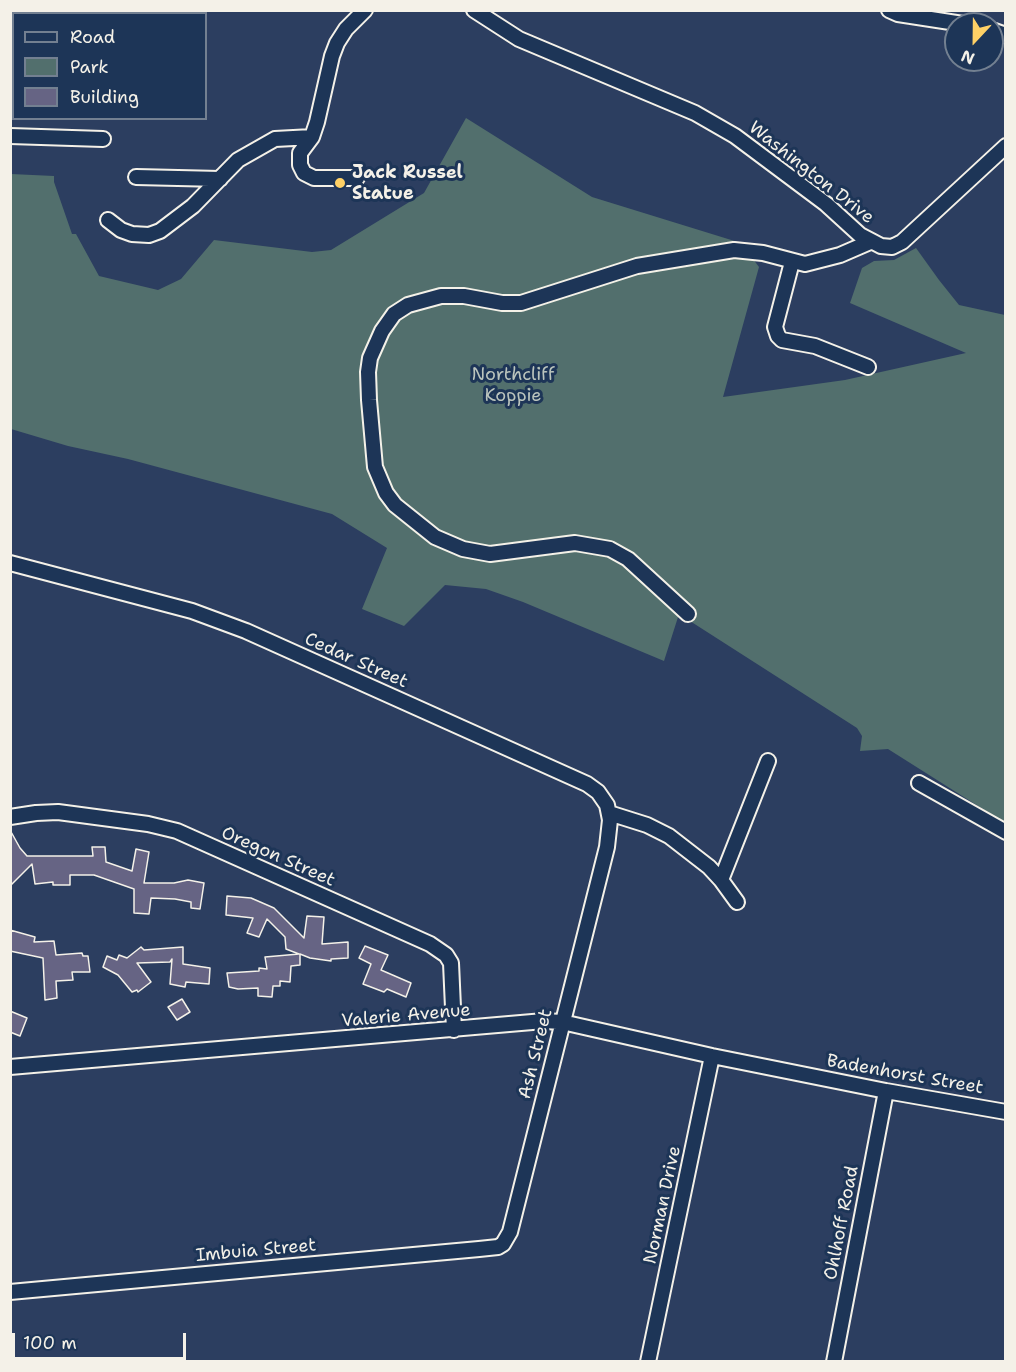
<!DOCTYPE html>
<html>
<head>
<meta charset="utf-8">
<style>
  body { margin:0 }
  #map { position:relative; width:1016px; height:1372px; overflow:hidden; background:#2c3e60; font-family:"Shantell Sans",sans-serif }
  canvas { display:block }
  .frame { position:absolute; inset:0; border:12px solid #f4f1e8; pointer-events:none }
  .legend { position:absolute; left:12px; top:12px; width:195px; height:108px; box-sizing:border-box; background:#1d3557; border:2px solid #738091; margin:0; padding:8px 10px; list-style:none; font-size:18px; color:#f4f1e8 }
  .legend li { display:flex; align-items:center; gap:12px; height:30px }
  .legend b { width:30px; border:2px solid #738091 }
  .north { position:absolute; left:944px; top:12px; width:60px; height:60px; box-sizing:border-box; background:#1d3557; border:2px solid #738091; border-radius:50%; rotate:202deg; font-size:16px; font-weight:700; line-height:24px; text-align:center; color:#f4f1e8 }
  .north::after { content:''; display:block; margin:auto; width:21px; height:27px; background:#ffd166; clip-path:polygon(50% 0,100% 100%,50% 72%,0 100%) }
  .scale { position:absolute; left:12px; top:1333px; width:174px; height:27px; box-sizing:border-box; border:3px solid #f4f1e8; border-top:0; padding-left:8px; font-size:18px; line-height:21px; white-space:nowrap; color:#f4f1e8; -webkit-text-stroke:4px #1d3557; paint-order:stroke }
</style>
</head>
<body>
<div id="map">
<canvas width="1016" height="1372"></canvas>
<div class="frame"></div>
<ul class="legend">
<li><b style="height:8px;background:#1d3557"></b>Road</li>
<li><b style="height:16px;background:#526f6d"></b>Park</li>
<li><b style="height:16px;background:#666484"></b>Building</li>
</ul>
<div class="north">N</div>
<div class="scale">100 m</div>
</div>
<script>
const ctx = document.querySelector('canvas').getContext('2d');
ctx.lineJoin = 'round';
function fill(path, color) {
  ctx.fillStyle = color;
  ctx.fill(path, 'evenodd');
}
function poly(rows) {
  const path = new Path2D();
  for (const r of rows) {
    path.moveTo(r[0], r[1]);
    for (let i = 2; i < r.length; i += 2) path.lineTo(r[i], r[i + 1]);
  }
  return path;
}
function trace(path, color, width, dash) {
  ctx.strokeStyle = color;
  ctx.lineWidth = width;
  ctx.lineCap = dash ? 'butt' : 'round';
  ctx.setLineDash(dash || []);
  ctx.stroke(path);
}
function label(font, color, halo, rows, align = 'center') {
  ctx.font = font + ' "Shantell Sans",sans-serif';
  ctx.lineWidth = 6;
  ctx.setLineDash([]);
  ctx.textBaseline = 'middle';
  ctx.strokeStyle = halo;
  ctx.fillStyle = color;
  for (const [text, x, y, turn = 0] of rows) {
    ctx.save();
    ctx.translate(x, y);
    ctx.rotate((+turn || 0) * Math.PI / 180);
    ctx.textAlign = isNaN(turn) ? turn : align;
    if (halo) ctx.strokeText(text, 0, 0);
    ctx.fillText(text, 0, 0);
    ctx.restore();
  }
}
const green = poly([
  [466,118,592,197,741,243,759,267,723,397,845,380,966,353,850,303,862,268,874,261,894,260,916,248,939,280,959,305,1005,315,1005,823,888,749,860,751,862,736,857,728,679,614,664,661,523,602,486,589,445,585,404,626,362,609,387,548,332,514,128,459,68,446,11,429,11,174,54,176,54,182,72,234,76,234,99,276,158,290,181,279,214,240,312,252,331,250,424,193]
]);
const building = poly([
  [10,830,20,848,27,856,93,856,92,847,105,847,106,862,132,871,136,849,149,852,144,883,174,883,188,880,204,883,200,909,191,908,191,902,175,899,151,898,149,914,134,913,134,889,94,875,70,875,70,885,53,885,53,882,35,884,32,864,10,886,10,830],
  [227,896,251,898,274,908,304,938,307,916,324,917,322,944,348,942,348,958,331,959,331,961,310,958,300,954,300,965,291,966,290,982,280,981,280,986,273,986,272,997,258,996,258,988,238,989,229,987,227,973,259,971,259,968,267,969,265,957,299,954,286,949,285,937,267,919,259,937,247,933,253,918,226,915,227,896],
  [10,930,35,937,34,942,54,941,56,955,82,953,83,956,88,956,90,972,72,972,73,980,56,981,57,998,45,1000,43,958,10,951,10,930],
  [365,946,388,955,381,970,411,983,406,997,387,989,384,992,363,984,371,964,359,958,365,946],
  [141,947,144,950,183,947,183,964,210,968,209,984,186,982,185,987,170,984,172,959,170,962,137,963,151,982,138,992,137,990,132,992,118,975,103,967,107,956,117,960,119,955,127,958,141,947],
  [182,999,190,1012,177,1020,168,1007,182,999],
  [10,1011,27,1018,20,1036,10,1032,10,1011]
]);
const minor = poly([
  [474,10,519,39,695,113,735,136,826,204,860,235,881,246,892,247,902,242,1006,146],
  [889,10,898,14,963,24],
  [992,30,1006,35],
  [10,103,14,103],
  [10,136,103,139],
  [136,177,220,179],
  [357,178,314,178,304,173,300,165,300,153,312,137,317,122,332,56,337,43,346,29,365,10],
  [108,220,121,230,132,234,149,235,160,231,193,206,238,160,275,139,312,137],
  [792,262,775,327,778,336,782,340,815,346,868,367],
  [10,563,192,611,246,631,587,784,598,792,607,805,610,820,607,847,510,1232,503,1244,498,1247,479,1249,10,1292],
  [688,614,628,559,610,549,575,543,490,554,463,549,435,537,395,505,386,493,375,467,369,400,368,372,370,358,382,331,394,314,408,305,441,296,464,296,502,303,521,303,637,266,734,250,763,253,805,264,840,255,870,242],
  [919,783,1006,832],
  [609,813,647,825,669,836,709,867,721,880,737,902],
  [10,817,36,813,58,812,148,824,177,831,430,944,446,955,451,963,454,1030],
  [721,880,768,761],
  [10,1067,544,1021,562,1022,712,1056,886,1091,1006,1112],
  [648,1362,712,1056],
  [834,1362,886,1091]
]);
const markers = [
  [340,183,6,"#ffd166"]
];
const poiNames = [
  ["Jack Russel",352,173],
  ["Statue",352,194]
];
const streetNames = [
  ["Washington Drive",811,173,38],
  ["Cedar Street",356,661,24],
  ["Oregon Street",278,857,24],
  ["Valerie Avenue",406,1016,-5],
  ["Ash Street",536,1054,-76],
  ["Badenhorst Street",905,1075,10],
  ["Norman Drive",663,1205,-78],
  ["Ohlhoff Road",842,1223,-79],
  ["Imbuia Street",256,1251,-5]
];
const parkNames = [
  ["Northcliff",513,375],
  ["Koppie",513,396]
];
fill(green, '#526f6d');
fill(building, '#666484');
trace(building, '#f4f1e8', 1.5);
trace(minor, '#f4f1e8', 18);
trace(minor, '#1d3557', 14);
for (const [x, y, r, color] of markers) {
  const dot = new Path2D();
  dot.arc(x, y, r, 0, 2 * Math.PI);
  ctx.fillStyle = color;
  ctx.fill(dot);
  trace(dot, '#1d3557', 2);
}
label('bold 18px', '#f4f1e8', '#1d3557', poiNames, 'left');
label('18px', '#f4f1e8', '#1d3557', streetNames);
label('18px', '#bbc4bd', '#1d3557', parkNames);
</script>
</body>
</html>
